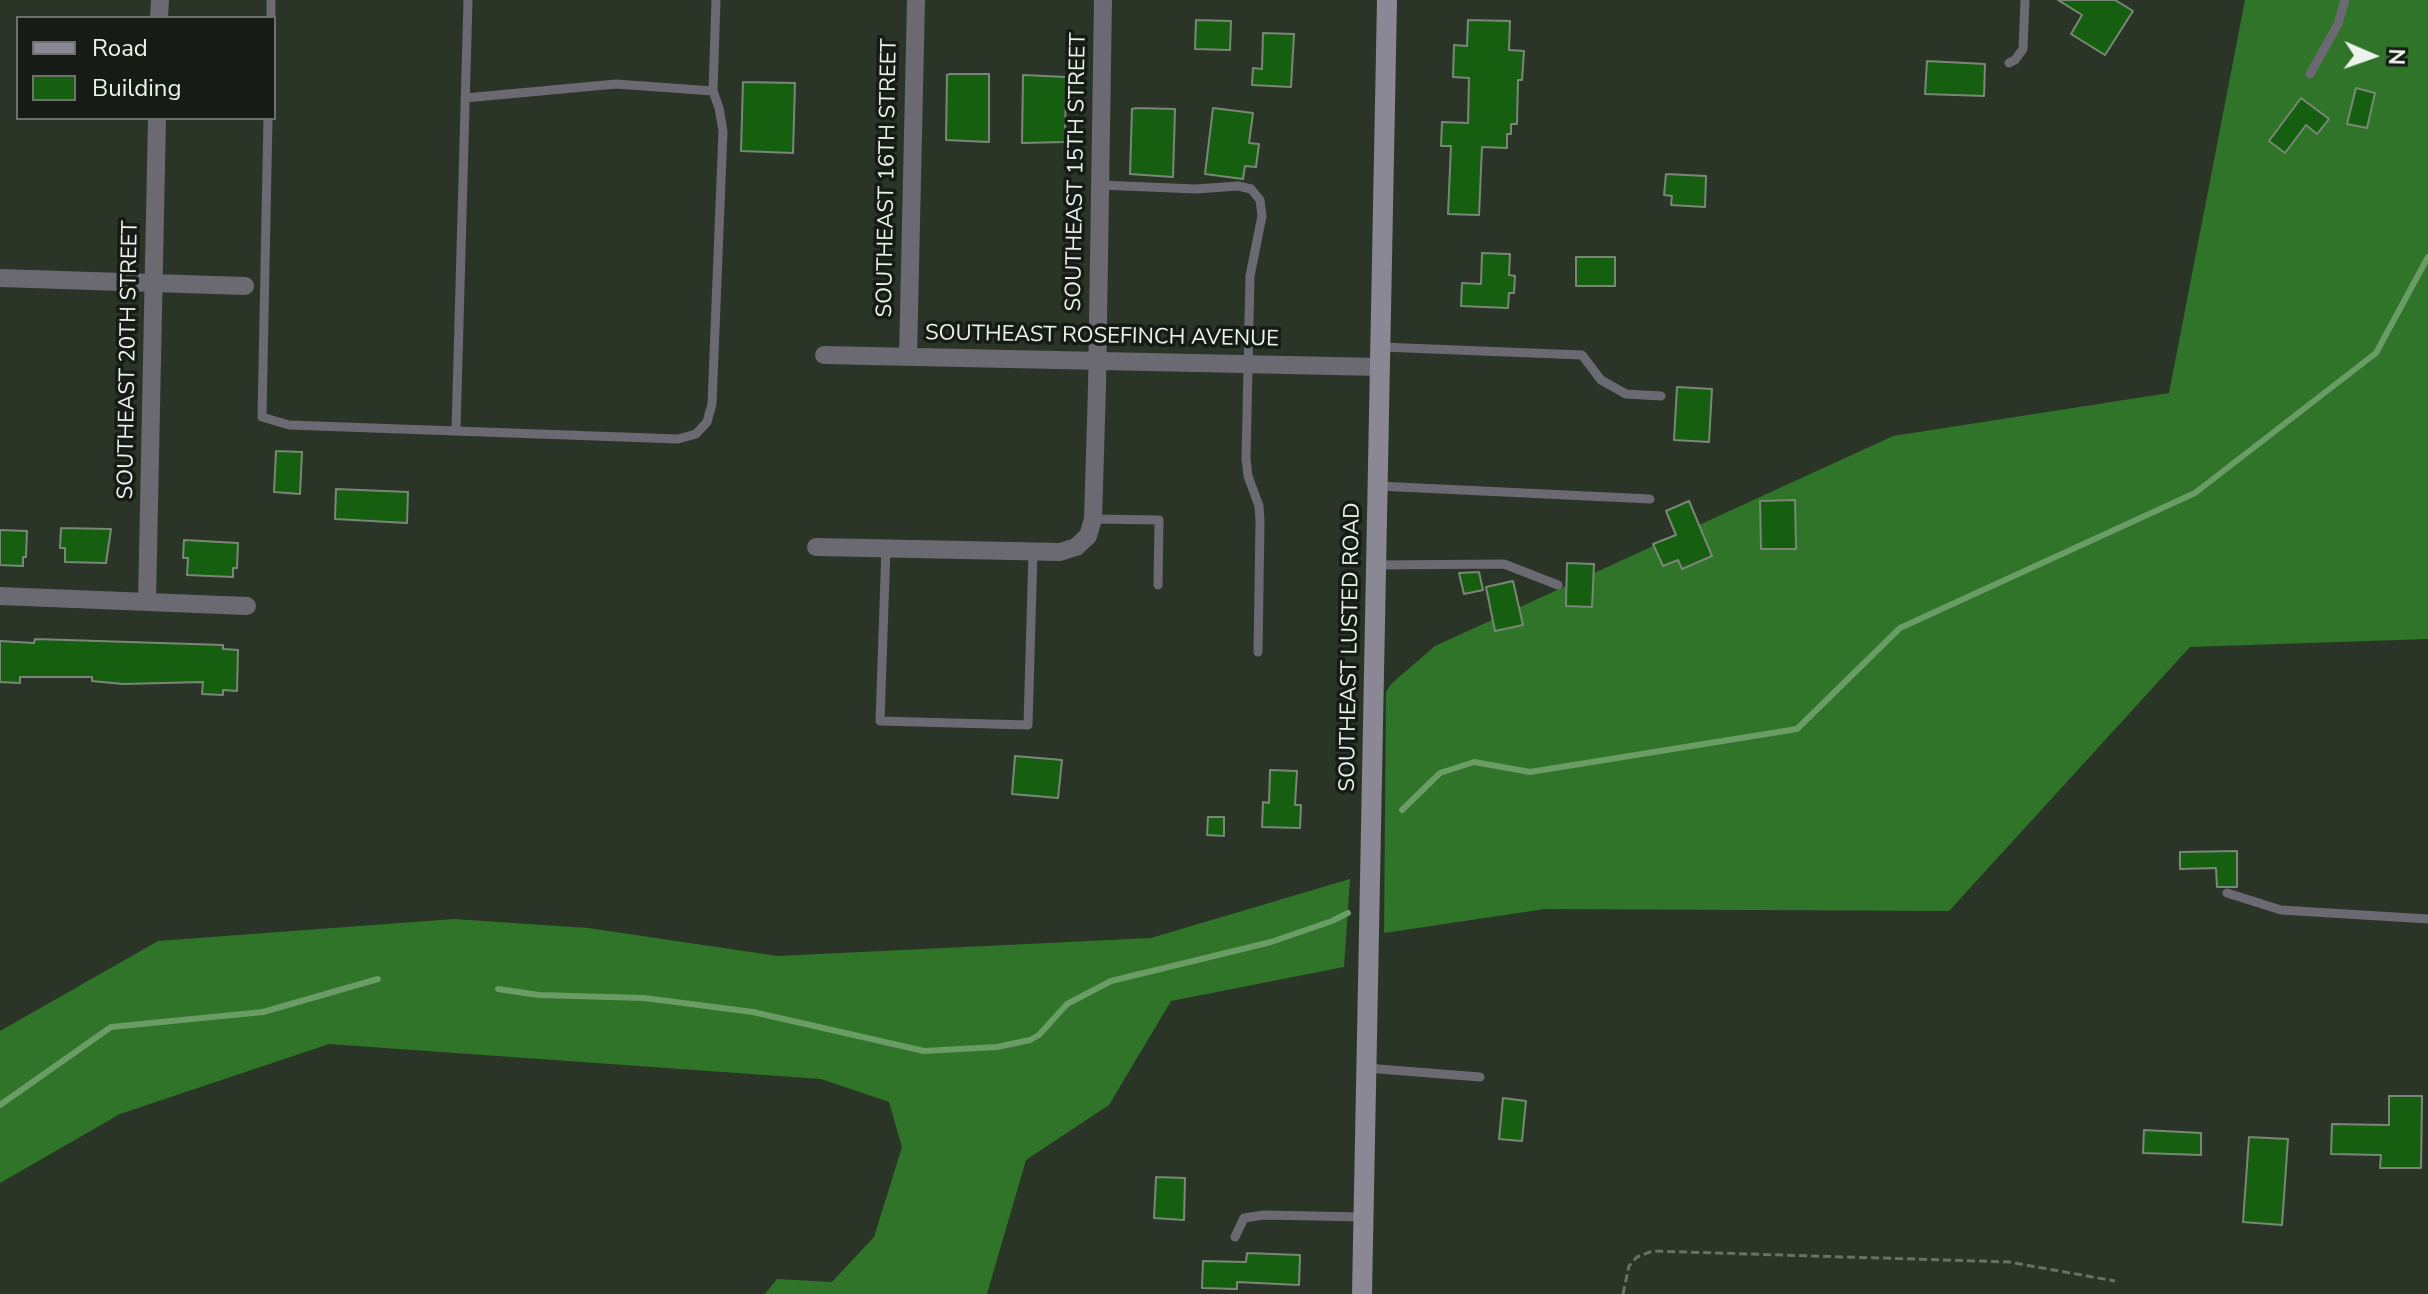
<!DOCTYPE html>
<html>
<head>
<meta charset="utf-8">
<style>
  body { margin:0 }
  #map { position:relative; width:2428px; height:1294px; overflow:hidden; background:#2a3528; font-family:"Nunito Sans",sans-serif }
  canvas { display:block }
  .legend { position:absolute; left:16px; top:16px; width:260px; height:104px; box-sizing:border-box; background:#161b15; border:2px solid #6c716b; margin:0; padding:10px 14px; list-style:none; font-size:24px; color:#ecf3eb }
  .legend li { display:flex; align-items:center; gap:16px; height:40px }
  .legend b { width:40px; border:2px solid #6c716b }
  .north { position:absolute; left:2332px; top:16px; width:80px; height:80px; -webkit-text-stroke:6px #161b15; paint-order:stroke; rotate:92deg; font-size:22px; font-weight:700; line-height:32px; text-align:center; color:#ecf3eb }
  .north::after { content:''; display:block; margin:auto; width:28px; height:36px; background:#ecf3eb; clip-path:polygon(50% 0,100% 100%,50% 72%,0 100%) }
</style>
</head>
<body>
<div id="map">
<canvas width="2428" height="1294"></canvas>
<ul class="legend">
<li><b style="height:10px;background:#8a8894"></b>Road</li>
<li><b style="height:22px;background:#165e10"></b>Building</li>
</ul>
<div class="north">N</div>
</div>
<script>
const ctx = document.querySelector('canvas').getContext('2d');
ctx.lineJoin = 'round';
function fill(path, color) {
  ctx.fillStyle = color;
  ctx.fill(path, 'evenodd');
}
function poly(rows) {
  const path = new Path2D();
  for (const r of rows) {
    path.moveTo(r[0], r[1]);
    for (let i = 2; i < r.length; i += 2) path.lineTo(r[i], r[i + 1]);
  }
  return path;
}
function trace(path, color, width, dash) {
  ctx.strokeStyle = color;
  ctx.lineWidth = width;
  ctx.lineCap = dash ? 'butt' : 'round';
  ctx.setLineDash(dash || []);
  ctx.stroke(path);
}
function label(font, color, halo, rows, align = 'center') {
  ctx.font = font + ' "Nunito Sans",sans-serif';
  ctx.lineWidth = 7;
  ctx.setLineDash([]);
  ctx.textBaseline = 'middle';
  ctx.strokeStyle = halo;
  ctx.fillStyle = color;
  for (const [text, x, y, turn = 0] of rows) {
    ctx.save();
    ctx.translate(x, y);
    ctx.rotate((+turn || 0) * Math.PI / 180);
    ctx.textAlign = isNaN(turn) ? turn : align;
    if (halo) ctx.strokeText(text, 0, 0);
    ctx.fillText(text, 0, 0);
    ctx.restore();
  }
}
const forest = poly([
  [2245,0,2428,0,2428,639,2190,647,1949,911,1545,909,1384,933,1386,692,1391,684,1435,646,1893,436,2169,393],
  [1350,879,1344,967,1171,1001,1109,1105,1026,1160,987,1294,765,1294,777,1279,832,1282,874,1237,902,1147,889,1102,821,1079,329,1044,120,1114,0,1183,0,1031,158,941,454,919,588,928,778,956,1151,938]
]);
const stream = poly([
  [1402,810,1440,773,1474,762,1530,772,1797,729,1900,628,2195,493,2376,353,2428,257],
  [498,989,539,995,644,998,753,1012,924,1051,997,1047,1030,1040,1039,1035,1067,1004,1111,981,1271,942,1332,921,1348,913],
  [0,1105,111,1027,263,1012,378,979]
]);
const building = poly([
  [2058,0,2115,0,2133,11,2105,55,2071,34,2082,15,2058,0],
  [1196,20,1231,21,1230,50,1195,49,1196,20],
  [1468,20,1510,21,1509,50,1524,51,1522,80,1518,80,1517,124,1511,124,1511,134,1507,134,1507,148,1482,147,1479,215,1448,214,1451,146,1441,146,1442,122,1468,123,1469,78,1453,77,1454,45,1467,46,1468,20],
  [1263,33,1294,34,1291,87,1252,85,1253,68,1262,69,1263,33],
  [1927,61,1985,64,1984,96,1925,94,1927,61],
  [950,74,989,74,989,142,946,140,947,75,950,74],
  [1023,75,1066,77,1065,142,1022,143,1023,75],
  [743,82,795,83,793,153,741,151,743,82],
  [2356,88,2375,93,2367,128,2347,124,2356,88],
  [2301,98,2329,119,2317,134,2306,125,2285,153,2269,141,2301,98],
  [1136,108,1175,109,1173,177,1130,174,1132,109,1136,108],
  [1213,108,1253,113,1249,143,1259,144,1256,167,1245,166,1243,179,1205,174,1213,108],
  [1666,174,1706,176,1705,207,1671,205,1672,196,1664,195,1666,174],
  [1482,253,1510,254,1509,275,1515,276,1514,293,1509,293,1508,308,1461,306,1462,283,1481,284,1482,253],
  [1576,257,1615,257,1615,286,1576,286,1576,257],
  [1677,387,1712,389,1709,442,1674,440,1677,387],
  [276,451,302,452,300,494,274,492,276,451],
  [336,489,408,492,407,523,335,519,336,489],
  [1795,500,1796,549,1761,549,1760,501,1795,500],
  [1689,501,1712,556,1682,569,1678,560,1663,566,1653,544,1676,535,1666,511,1689,501],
  [61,528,111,529,106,563,65,562,65,548,60,548,61,528],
  [0,530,27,531,26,557,23,557,23,566,0,565,0,530],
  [184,540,238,543,237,568,233,568,233,577,187,575,188,558,183,558,184,540],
  [1567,563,1594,564,1592,607,1566,606,1567,563],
  [1479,572,1483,590,1464,594,1459,573,1479,572],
  [1513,581,1523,625,1495,631,1486,587,1513,581],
  [35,639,223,645,223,649,238,650,237,691,223,690,223,695,202,694,203,682,123,684,92,681,92,677,20,677,20,683,0,682,0,641,34,643,35,639],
  [1015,756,1062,760,1058,798,1012,794,1015,756],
  [1270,770,1297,771,1295,805,1301,805,1300,828,1262,827,1263,802,1269,803,1270,770],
  [1208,817,1224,817,1224,836,1207,835,1208,817],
  [2237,851,2237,887,2217,887,2216,868,2180,869,2180,852,2237,851],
  [2389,1096,2422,1096,2421,1168,2380,1168,2381,1155,2331,1154,2332,1124,2389,1125,2389,1096],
  [1503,1098,1526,1101,1522,1141,1499,1139,1503,1098],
  [2144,1130,2201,1133,2201,1155,2143,1153,2144,1130],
  [2249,1137,2288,1139,2282,1225,2243,1222,2249,1137],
  [1156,1177,1185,1178,1184,1220,1154,1218,1156,1177],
  [1247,1253,1300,1255,1299,1285,1237,1282,1237,1289,1202,1288,1203,1261,1246,1262,1247,1253]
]);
const path = poly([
  [1623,1294,1629,1266,1637,1257,1652,1251,2009,1262,2115,1281]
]);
const service = poly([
  [271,18,271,0],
  [2009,63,2015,60,2023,49,2025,0],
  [2310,74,2338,24,2345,0],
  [465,98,616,84,713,91],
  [268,118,262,417,289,425,678,439,696,434,707,422,712,404,723,131,719,108,713,91,716,0],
  [1100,185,1196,189,1238,186,1251,189,1260,200,1262,216,1250,276,1246,459,1248,476,1259,506,1260,521,1258,652],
  [1381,347,1582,355,1601,380,1626,394,1661,396],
  [456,430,468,0],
  [1378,486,1650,499],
  [1093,519,1159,520,1158,585],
  [886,548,880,721,1028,725,1033,551],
  [1377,565,1504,564,1558,585],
  [2227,893,2281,910,2428,919],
  [1366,1068,1480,1077],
  [1235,1237,1244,1218,1264,1215,1363,1217]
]);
const minor = poly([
  [159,18,160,0],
  [0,278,245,286],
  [824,355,1380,367],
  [908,357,916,0],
  [816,547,1060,552,1076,547,1088,536,1093,519,1097,387,1103,0],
  [0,596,247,606],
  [147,602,157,118]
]);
const secondary = poly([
  [1362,1294,1387,0]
]);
const streetNames = [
  ["SOUTHEAST 15TH STREET",1077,172,-89],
  ["SOUTHEAST 16TH STREET",888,178,-89],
  ["SOUTHEAST ROSEFINCH AVENUE",1102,337,1],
  ["SOUTHEAST 20TH STREET",129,360,-89],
  ["SOUTHEAST LUSTED ROAD",1351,647,-89]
];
fill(forest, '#2f7429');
trace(stream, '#6a9c66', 6);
fill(building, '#165e10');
trace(building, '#7a8778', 2);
trace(path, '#677165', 3, [8, 4]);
trace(service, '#6b6971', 9);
trace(minor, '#6b6971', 18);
trace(secondary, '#8a8894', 20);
label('22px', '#ecf3eb', '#161b15', streetNames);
</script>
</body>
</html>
